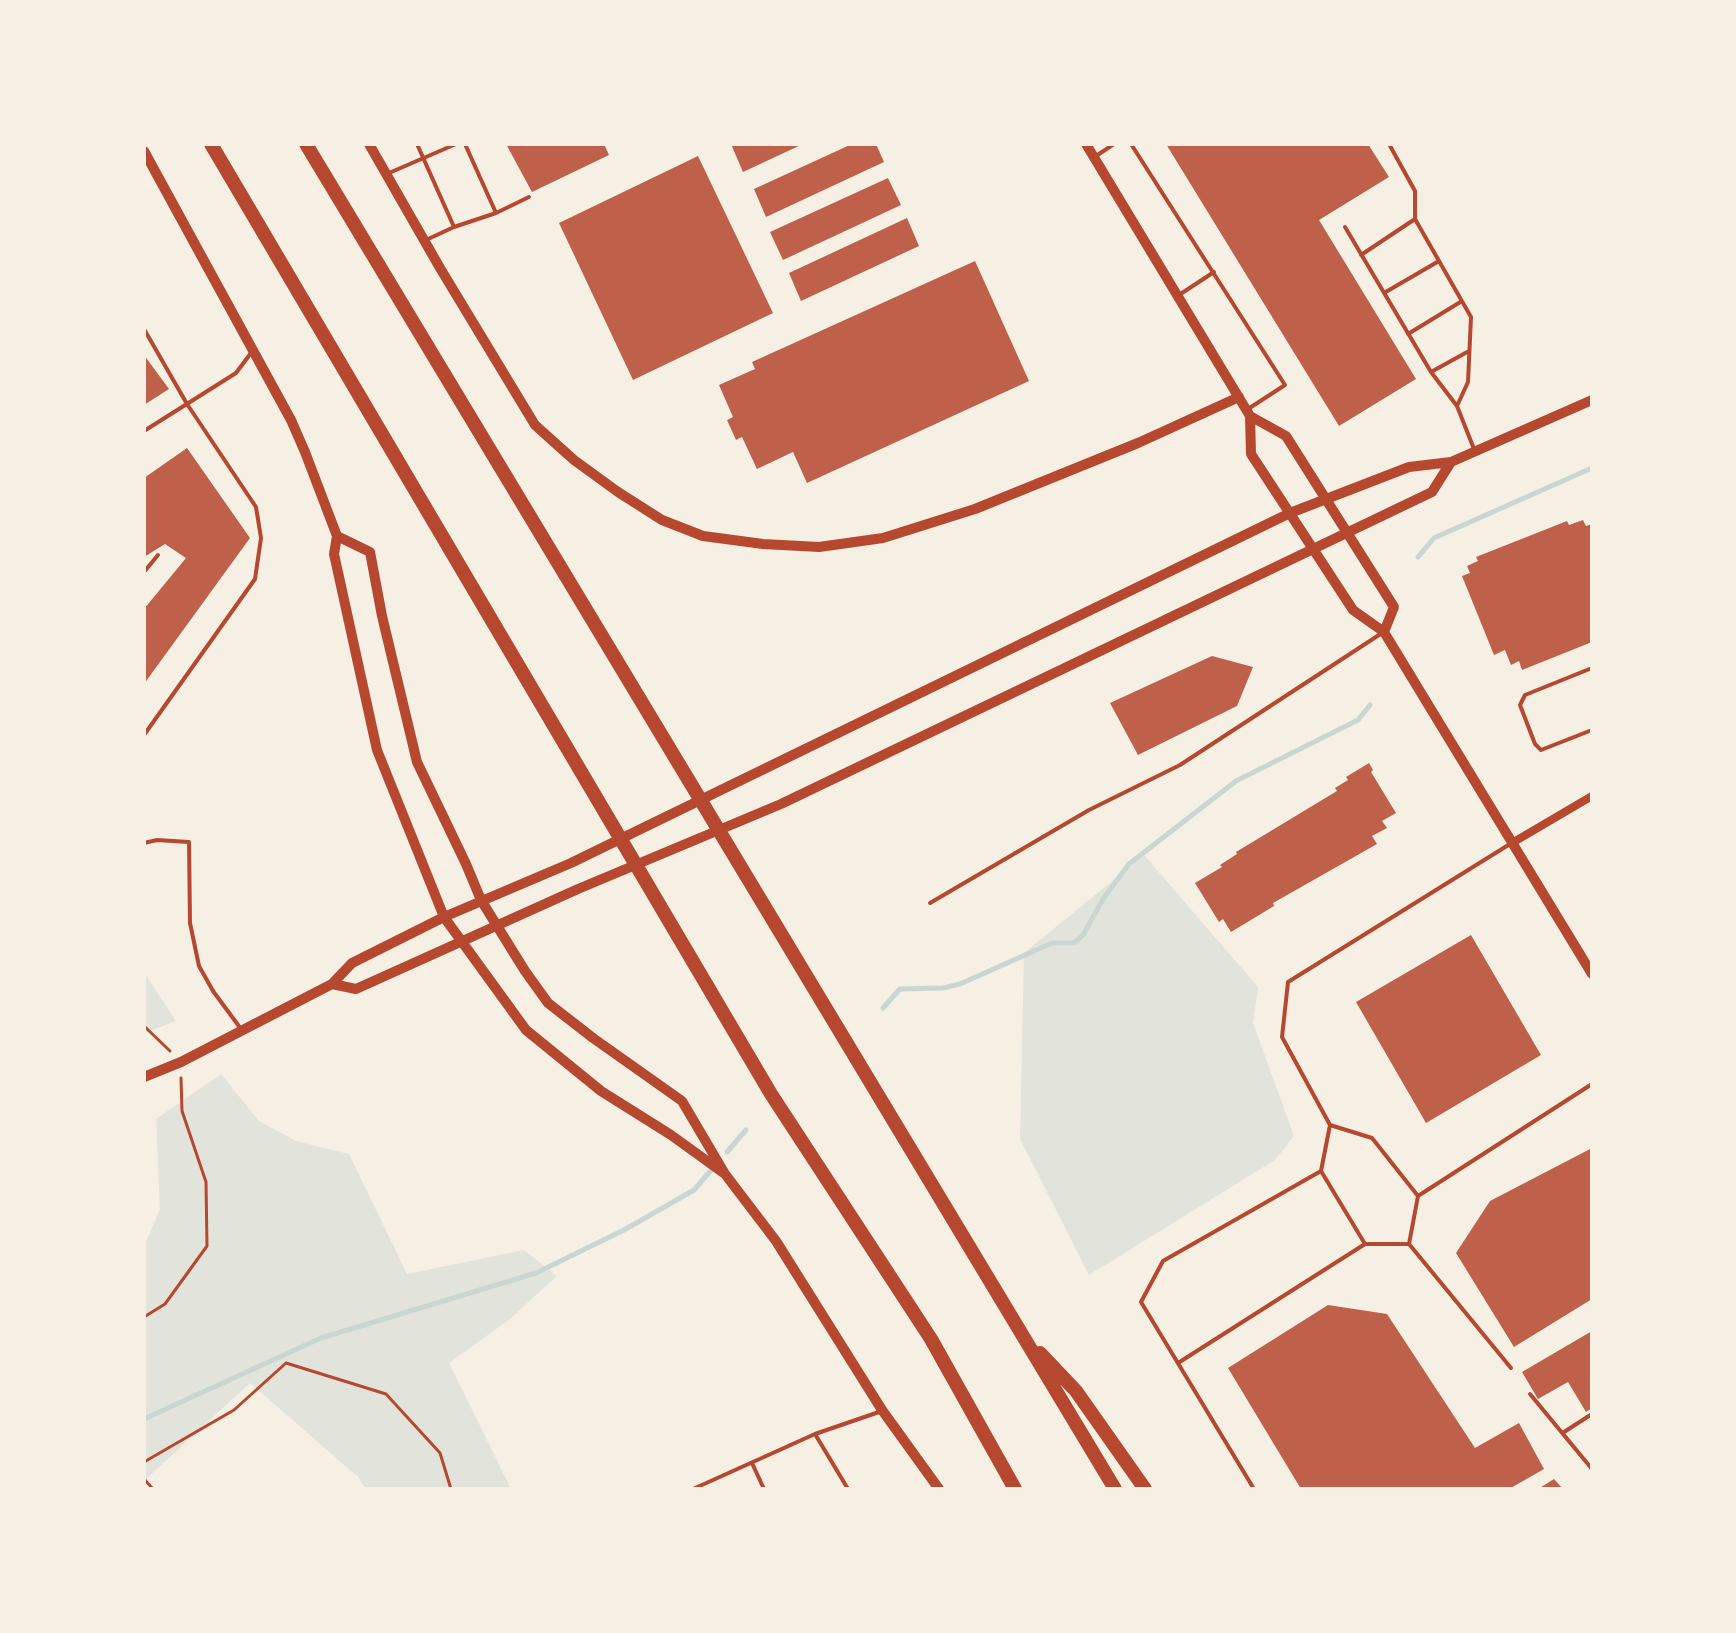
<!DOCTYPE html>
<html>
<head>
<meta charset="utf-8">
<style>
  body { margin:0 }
  #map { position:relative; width:1736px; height:1633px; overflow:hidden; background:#f6efe4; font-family:"Titillium Web",sans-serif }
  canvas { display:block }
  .frame { position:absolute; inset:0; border:146px solid #f6efe4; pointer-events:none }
</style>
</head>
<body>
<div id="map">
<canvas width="1736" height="1633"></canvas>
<div class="frame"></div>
</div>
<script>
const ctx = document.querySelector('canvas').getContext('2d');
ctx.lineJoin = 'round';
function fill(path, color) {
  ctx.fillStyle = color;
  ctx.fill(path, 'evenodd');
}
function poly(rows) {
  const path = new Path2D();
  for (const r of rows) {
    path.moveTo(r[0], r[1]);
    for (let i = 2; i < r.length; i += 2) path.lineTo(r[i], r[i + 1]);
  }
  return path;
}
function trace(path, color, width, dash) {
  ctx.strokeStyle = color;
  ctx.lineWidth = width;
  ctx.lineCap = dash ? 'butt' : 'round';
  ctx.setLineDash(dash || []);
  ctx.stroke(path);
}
const green = poly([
  [1144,855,1258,987,1253,1023,1294,1136,1275,1160,1089,1275,1020,1139,1024,953],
  [144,972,176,1021,144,1033],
  [221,1074,259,1121,296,1141,349,1154,407,1274,524,1250,557,1276,510,1319,449,1363,511,1489,366,1489,358,1477,250,1383,144,1481,144,1246,160,1209,156,1119]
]);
const stream = poly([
  [1418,557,1434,538,1592,468],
  [883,1008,900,989,943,988,960,984,1052,943,1074,943,1083,935,1103,899,1129,864,1236,781,1358,720,1370,705],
  [727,1152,746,1130],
  [144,1419,321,1338,536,1273,624,1230,694,1190,713,1168]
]);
const building = poly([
  [506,144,604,144,609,155,532,192],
  [731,144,803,144,743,172],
  [852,144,876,144,884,162,766,217,754,189],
  [1166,144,1368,144,1389,177,1319,220,1416,379,1339,426],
  [698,156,773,313,633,380,559,223],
  [888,178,901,205,783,260,770,232],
  [907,218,919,246,801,301,789,273],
  [975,261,1029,381,807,483,793,452,757,469,742,437,736,440,727,420,733,417,719,385,755,369,752,362],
  [144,355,169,389,144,405],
  [187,448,250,538,144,684,144,609,186,558,165,544,144,557,144,478],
  [1583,520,1586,526,1592,524,1592,642,1522,670,1519,661,1511,665,1505,650,1494,655,1462,576,1470,573,1467,566,1478,561,1476,557,1567,521,1569,525],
  [1212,656,1253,667,1237,706,1138,755,1110,703],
  [1369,763,1373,770,1371,772,1396,813,1382,821,1387,828,1372,836,1377,844,1273,903,1274,906,1231,932,1223,919,1219,922,1195,883,1222,867,1220,865,1237,854,1236,852,1337,791,1335,788,1348,780,1346,777],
  [1471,935,1541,1055,1426,1123,1356,1002],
  [1592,1148,1592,1299,1514,1347,1456,1253,1490,1201],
  [1328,1305,1387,1314,1475,1448,1519,1423,1544,1469,1509,1489,1301,1489,1228,1368],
  [1592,1331,1592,1408,1586,1412,1568,1382,1538,1399,1522,1372],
  [1554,1479,1563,1489,1538,1489]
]);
const path = poly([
  [144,1026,170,1051],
  [144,1317,165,1304,207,1246,206,1182,182,1111,181,1078],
  [144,1462,234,1410,286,1363,386,1394,440,1453,451,1489],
  [144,1479,153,1489]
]);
const service = poly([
  [417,144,454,227,426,240],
  [465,144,496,213],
  [1131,144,1285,385,1248,409],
  [1389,144,1415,191,1415,219],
  [1096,156,1114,144],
  [389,173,456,144],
  [454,227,496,213,529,197],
  [1345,227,1431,372,1457,406,1474,449],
  [1361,255,1415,219,1471,317,1468,382,1457,406],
  [1384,293,1439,261],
  [1179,295,1214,272],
  [144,329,187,404,256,507,261,538,255,579,144,735],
  [1408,334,1462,301],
  [1431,372,1469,351],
  [144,431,236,373,251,353],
  [144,572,158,555],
  [1592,668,1525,695,1520,705,1535,744,1541,750,1592,730],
  [144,843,157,840,189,842,190,923,199,966,213,991,241,1029],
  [930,903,1089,810,1180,765,1382,633],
  [1330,1125,1282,1037,1288,982,1510,844],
  [1330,1125,1321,1171,1365,1244],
  [1330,1125,1372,1138,1418,1196],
  [1409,1244,1511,1368],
  [1178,1363,1365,1244,1409,1244,1418,1196,1592,1084],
  [1530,1394,1592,1469],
  [1564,1432,1592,1414],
  [815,1434,848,1489],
  [752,1463,764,1489],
  [693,1489,815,1434,879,1412],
  [1254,1489,1141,1302,1163,1261,1321,1171]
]);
const minor = poly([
  [1512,843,1592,796]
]);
const tertiary = poly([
  [369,144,440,268,535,425,574,460,618,492,662,520,703,536,763,544,819,547,883,538,975,509,1138,443,1239,397],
  [1086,144,1250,416,1251,454,1353,610,1384,632,1592,974],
  [144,151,291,420,305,452,337,536,334,554,377,750,444,917,526,1030,601,1091,671,1135,725,1174],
  [1250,416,1286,436,1394,607,1384,632],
  [337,536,370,552,382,616,417,762,466,864,481,900,525,971,548,1003,593,1038,682,1101,725,1174,776,1241,882,1410,939,1489],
  [332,984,356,989,578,889,781,804,1432,492,1451,462],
  [144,1077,181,1062,332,984,352,963,444,917,571,863,1290,513,1409,467,1451,462,1592,400]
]);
const motorway = poly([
  [211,144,771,1094,931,1339,1015,1489],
  [306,144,1115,1489],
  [1040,1353,1076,1391,1145,1489]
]);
fill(green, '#e2e4dc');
trace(stream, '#c9d6d2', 5);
fill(building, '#bf614a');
trace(path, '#b5482f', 3);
trace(service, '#b5482f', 4);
trace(minor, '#b5482f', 8);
trace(tertiary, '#b5482f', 10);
trace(motorway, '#b5482f', 14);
</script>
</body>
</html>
